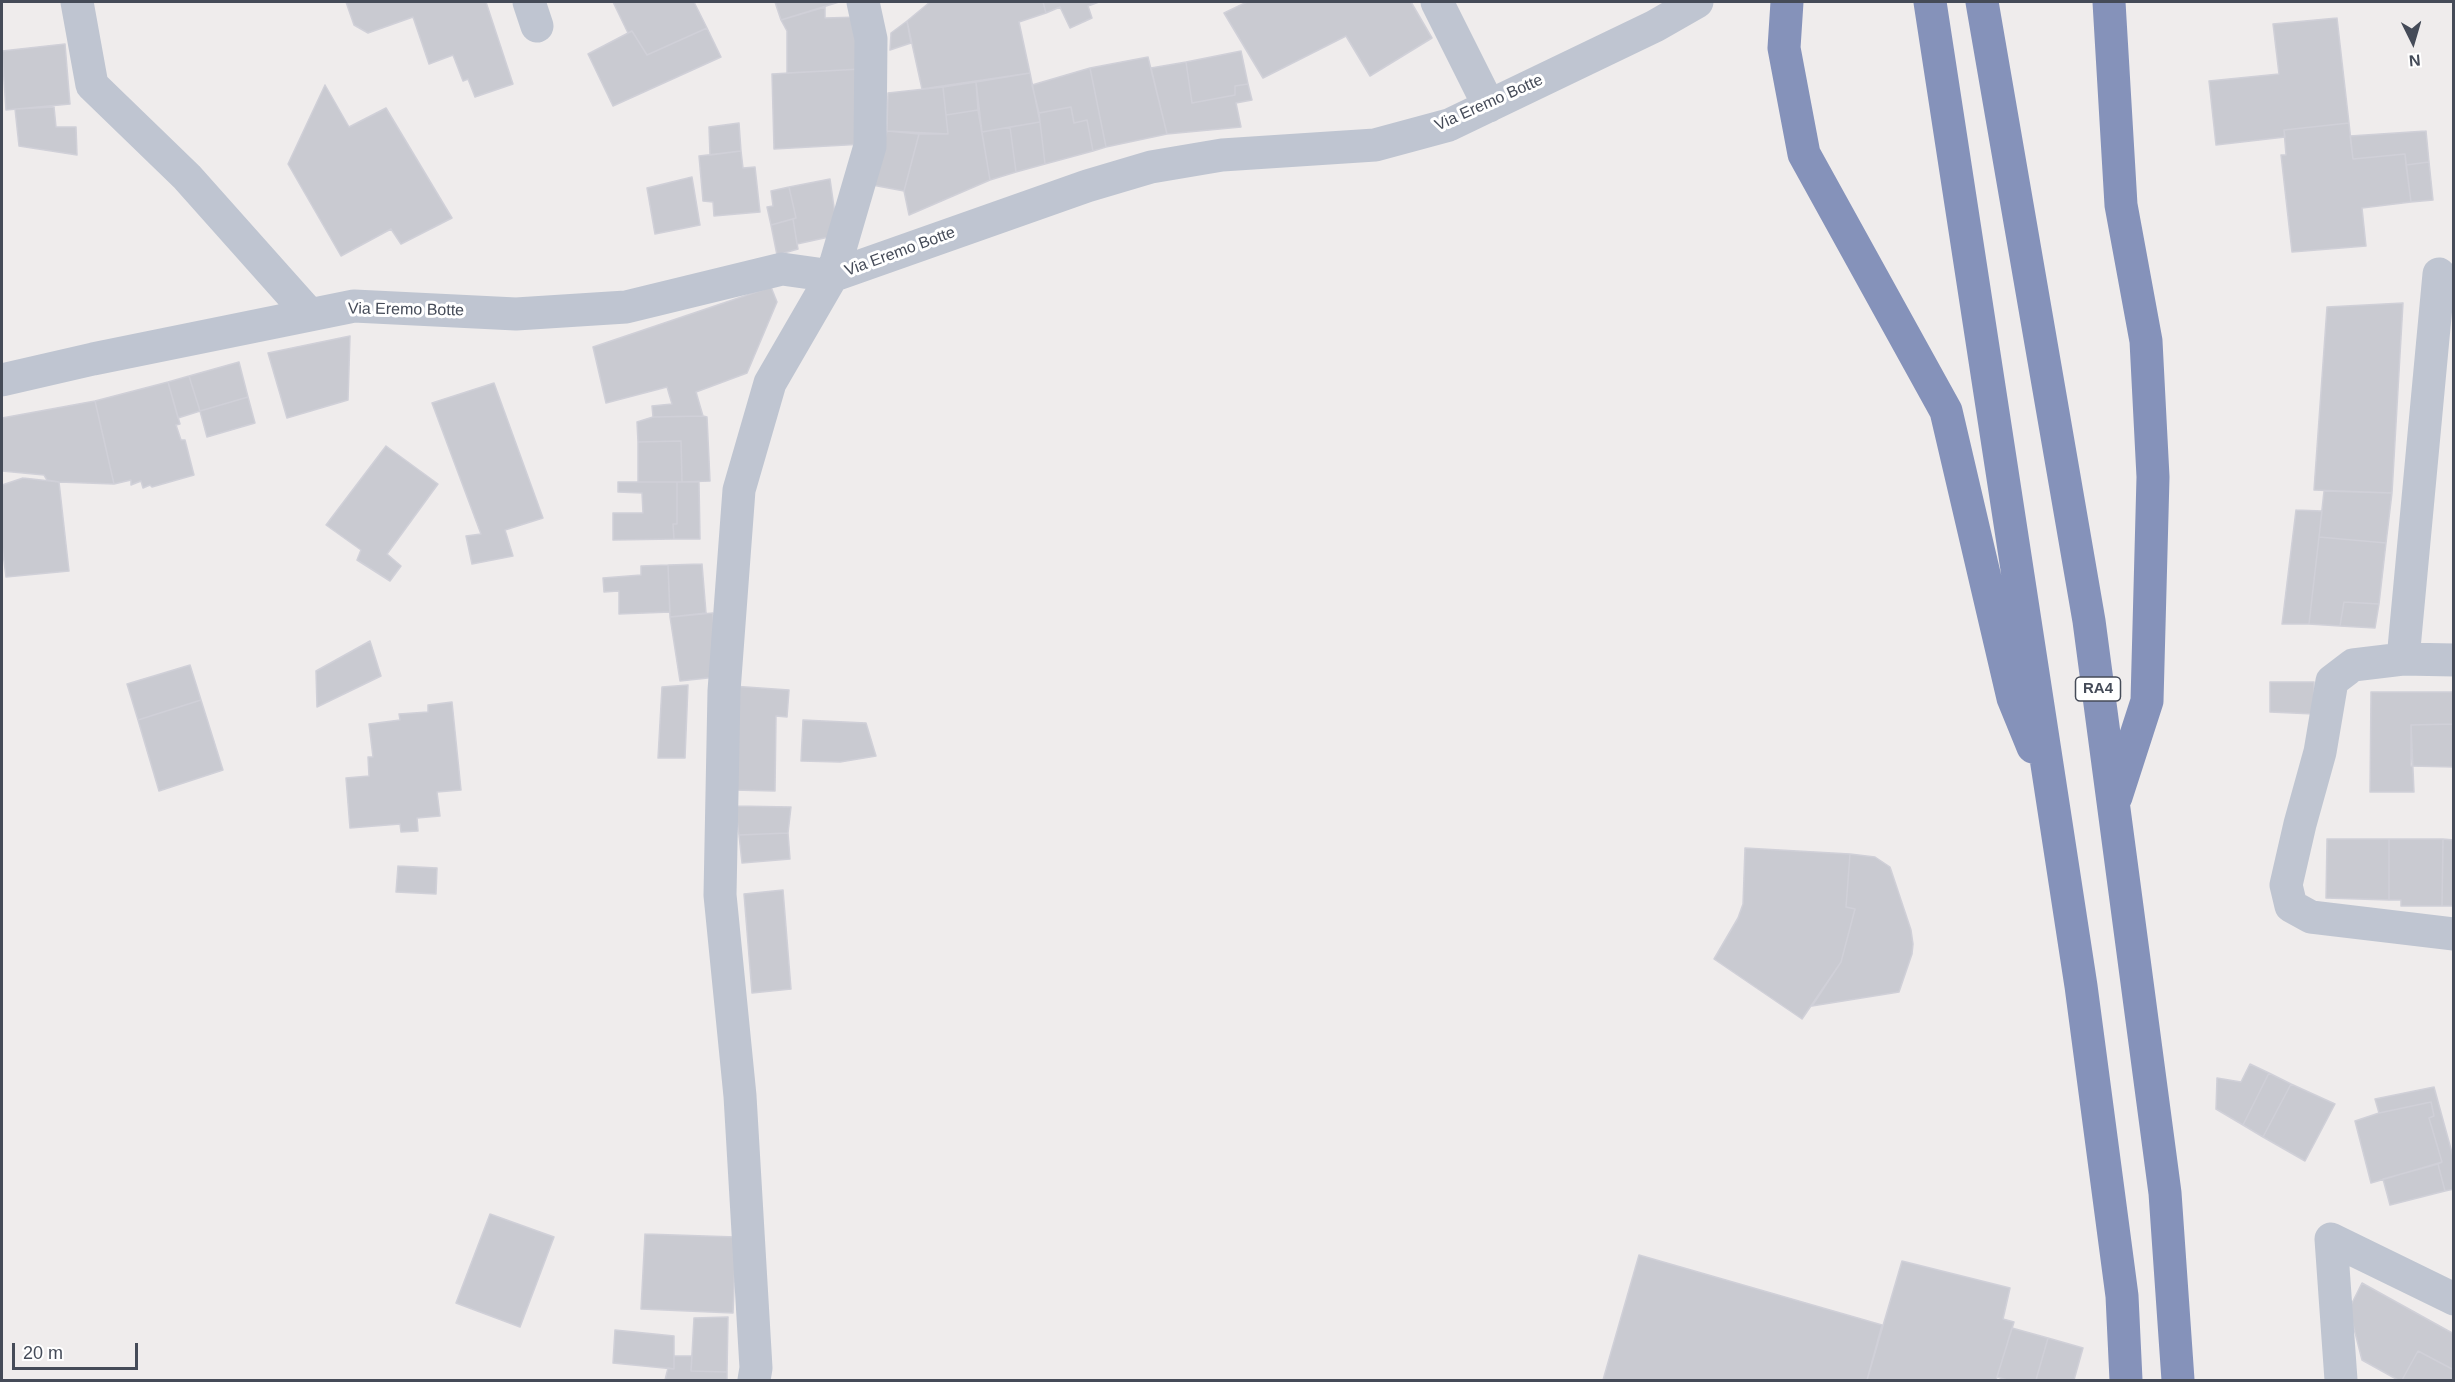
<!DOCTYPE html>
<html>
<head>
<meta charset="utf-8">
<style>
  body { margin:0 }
  #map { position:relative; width:2455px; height:1382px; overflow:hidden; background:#efecec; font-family:Arial,sans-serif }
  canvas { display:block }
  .frame { position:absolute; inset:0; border:3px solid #454b58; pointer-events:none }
  .north { position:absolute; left:2383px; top:12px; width:60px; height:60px; -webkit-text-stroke:4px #fff; paint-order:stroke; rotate:175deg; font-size:16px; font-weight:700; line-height:24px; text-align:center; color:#454b58 }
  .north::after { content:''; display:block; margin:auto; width:21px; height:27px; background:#454b58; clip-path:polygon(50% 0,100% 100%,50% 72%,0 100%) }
  .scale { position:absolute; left:12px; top:1343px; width:126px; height:27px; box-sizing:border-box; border:3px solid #454b58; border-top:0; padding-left:8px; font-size:18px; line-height:21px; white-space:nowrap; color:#454b58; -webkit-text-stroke:4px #fff; paint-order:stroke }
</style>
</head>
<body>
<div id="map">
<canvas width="2455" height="1382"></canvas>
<div class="frame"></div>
<div class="north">N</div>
<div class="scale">20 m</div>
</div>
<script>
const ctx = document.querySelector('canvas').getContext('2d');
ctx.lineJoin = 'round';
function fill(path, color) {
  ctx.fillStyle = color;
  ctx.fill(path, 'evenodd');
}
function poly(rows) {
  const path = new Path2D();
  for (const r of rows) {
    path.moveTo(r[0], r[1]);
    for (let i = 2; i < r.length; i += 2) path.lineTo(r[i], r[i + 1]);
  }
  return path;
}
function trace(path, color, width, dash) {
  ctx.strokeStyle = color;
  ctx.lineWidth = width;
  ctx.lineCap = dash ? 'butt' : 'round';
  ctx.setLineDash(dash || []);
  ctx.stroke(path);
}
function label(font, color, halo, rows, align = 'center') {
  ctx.font = font + ' Arial,sans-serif';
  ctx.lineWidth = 6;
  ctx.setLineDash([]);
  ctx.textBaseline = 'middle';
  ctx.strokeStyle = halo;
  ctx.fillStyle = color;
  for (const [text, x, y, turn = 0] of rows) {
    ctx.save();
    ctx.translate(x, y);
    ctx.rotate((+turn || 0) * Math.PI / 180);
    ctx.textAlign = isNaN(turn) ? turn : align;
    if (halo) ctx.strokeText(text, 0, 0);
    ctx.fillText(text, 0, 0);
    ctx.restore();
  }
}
const building = poly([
  [346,2,486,2,513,84,475,97,468,79,463,81,453,55,429,64,413,17,368,33,354,25,346,2],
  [613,2,694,2,707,28,647,55,632,31,628,33,613,2],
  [775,2,839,2,781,20,775,2],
  [930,2,1043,2,1046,13,1019,22,1030,73,922,89,907,21,930,2],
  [1043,2,1099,2,1088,6,1092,18,1070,28,1060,7,1046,13,1043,2],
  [1247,2,1411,2,1432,38,1370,76,1346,36,1263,78,1224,13,1247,2],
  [825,7,825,18,860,17,861,69,787,73,787,31,781,20,825,7],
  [2337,18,2349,123,2284,130,2285,137,2216,145,2209,81,2279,74,2273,24,2337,18],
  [907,21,911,43,890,50,891,33,907,21],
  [707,28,721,57,613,106,588,54,632,31,647,55,707,28],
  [65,44,70,104,6,110,2,51,65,44],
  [1241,51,1248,84,1235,86,1235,95,1192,103,1186,62,1241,51],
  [1148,57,1167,134,1106,147,1090,68,1148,57],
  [1186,62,1192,103,1235,95,1235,86,1248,84,1252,100,1236,103,1241,127,1167,134,1151,68,1186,62],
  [1090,68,1106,147,1093,151,1087,120,1074,123,1071,107,1039,113,1032,85,1090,68],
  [861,69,864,144,774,149,772,74,861,69],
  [1030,73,1040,122,982,132,976,82,1030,73],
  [976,82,978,110,946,115,943,87,976,82],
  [325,85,349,127,386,108,452,218,401,244,391,229,341,256,288,164,325,85],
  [943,87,948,134,887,131,888,93,943,87],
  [54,107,56,127,76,127,77,155,19,146,15,109,54,107],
  [1071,107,1074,123,1087,120,1093,151,1045,164,1039,113,1071,107],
  [978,110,990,180,909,215,904,191,919,134,948,134,946,115,978,110],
  [1040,122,1045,164,1016,172,1010,127,1040,122],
  [739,123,741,151,710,155,709,127,739,123],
  [2349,123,2353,159,2405,154,2411,202,2362,208,2366,246,2292,252,2281,155,2286,155,2284,130,2349,123],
  [1010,127,1016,172,990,180,982,132,1010,127],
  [887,131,919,134,904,191,872,185,887,131],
  [2426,131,2429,162,2406,165,2405,154,2353,159,2350,136,2426,131],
  [741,151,743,168,755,167,760,212,714,216,713,202,703,201,699,156,741,151],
  [2429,162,2433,200,2411,202,2406,165,2429,162],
  [692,177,700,225,655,234,647,188,692,177],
  [830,179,838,235,797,244,793,219,796,218,789,187,830,179],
  [789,187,796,218,771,225,767,207,773,206,771,191,789,187],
  [793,219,798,249,777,255,771,225,793,219],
  [771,287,777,302,747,373,696,392,703,416,653,417,652,406,672,404,667,387,606,403,593,347,771,287],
  [2403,303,2392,493,2314,490,2327,307,2403,303],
  [350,336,348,400,287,418,268,353,350,336],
  [239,362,248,397,200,411,189,376,239,362],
  [189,376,200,411,178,418,168,382,189,376],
  [168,382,180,424,176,425,181,440,185,440,194,475,152,487,150,485,143,488,141,481,131,485,131,480,114,484,95,401,168,382],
  [494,383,543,518,505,530,513,556,472,564,466,536,481,534,432,403,494,383],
  [248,397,255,423,207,437,200,411,248,397],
  [95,401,114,484,59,482,47,480,44,475,2,471,2,418,95,401],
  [703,416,707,417,710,481,682,482,681,441,638,442,637,422,653,417,703,416],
  [681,441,682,482,638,482,638,442,681,441],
  [386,446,438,484,387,554,401,566,390,581,357,560,361,550,326,525,386,446],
  [23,478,59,482,69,571,6,577,2,545,2,485,23,478],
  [618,482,677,482,677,524,673,524,674,539,613,540,613,513,643,513,642,493,618,492,618,482],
  [677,482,699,482,700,539,674,539,673,524,677,524,677,482],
  [2324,491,2392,493,2386,543,2319,537,2324,491],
  [2296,510,2322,511,2309,624,2282,624,2296,510],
  [2319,537,2386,543,2379,604,2344,602,2340,626,2309,624,2319,537],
  [702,564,706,613,670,617,668,565,702,564],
  [668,565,670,612,619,614,619,591,604,592,603,578,641,575,641,566,668,565],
  [2344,602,2379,604,2375,628,2340,626,2344,602],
  [713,613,717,677,680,681,670,617,713,613],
  [370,641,381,676,317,707,316,671,370,641],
  [190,665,201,700,138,720,127,684,190,665],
  [2270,682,2314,682,2314,714,2270,712,2270,682],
  [688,685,685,758,658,758,662,687,688,685],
  [732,686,789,690,787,717,776,716,775,791,733,790,732,686],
  [2371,692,2454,692,2454,724,2411,725,2414,792,2370,792,2371,692],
  [201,700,223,770,159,791,138,720,201,700],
  [452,702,461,790,437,792,440,816,417,818,418,831,401,832,400,824,350,828,346,778,369,776,368,757,373,757,369,724,400,720,399,714,428,712,428,705,452,702],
  [803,720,866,723,876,756,840,762,801,761,803,720],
  [2454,724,2454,767,2411,766,2411,725,2454,724],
  [735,806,791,807,788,833,739,835,735,806],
  [788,833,790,859,742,863,739,835,788,833],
  [2327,839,2389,839,2389,900,2326,898,2327,839],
  [2389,839,2443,839,2442,906,2401,906,2401,900,2389,900,2389,839],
  [2443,839,2454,840,2454,906,2442,906,2443,839],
  [1745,848,1850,854,1846,907,1855,909,1841,962,1802,1019,1714,959,1738,918,1743,904,1745,848],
  [1850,854,1875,857,1890,867,1911,930,1913,944,1912,954,1899,992,1812,1006,1841,962,1855,909,1846,907,1850,854],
  [398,866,437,868,436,894,396,892,398,866],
  [783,890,791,989,752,993,744,894,783,890],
  [2250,1064,2269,1073,2243,1125,2216,1109,2217,1078,2241,1082,2250,1064],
  [2269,1073,2291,1084,2263,1137,2243,1125,2269,1073],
  [2291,1084,2335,1104,2305,1161,2263,1137,2291,1084],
  [2434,1087,2454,1160,2454,1189,2445,1191,2438,1164,2442,1162,2429,1118,2434,1116,2431,1102,2379,1113,2375,1099,2434,1087],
  [2431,1102,2434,1116,2429,1118,2442,1162,2371,1183,2355,1121,2379,1113,2431,1102],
  [2438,1164,2445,1191,2390,1205,2383,1179,2438,1164],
  [490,1214,554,1237,520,1327,456,1303,490,1214],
  [645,1234,736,1237,733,1313,641,1309,645,1234],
  [1639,1255,1882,1325,1867,1380,1603,1380,1639,1255],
  [1902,1261,2010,1288,2003,1319,2014,1322,1996,1380,1867,1380,1902,1261],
  [2362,1283,2454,1334,2454,1370,2418,1351,2402,1380,2398,1380,2362,1360,2349,1309,2362,1283],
  [728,1317,727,1372,691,1371,694,1318,728,1317],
  [2012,1328,2048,1338,2036,1380,2007,1380,1997,1377,2012,1328],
  [615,1330,674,1336,674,1369,613,1363,615,1330],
  [2048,1338,2083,1348,2074,1380,2036,1380,2048,1338],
  [2418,1351,2454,1370,2454,1380,2402,1380,2418,1351],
  [674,1356,692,1356,691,1371,727,1372,727,1380,665,1380,668,1368,674,1369,674,1356]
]);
const minor = poly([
  [77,2,92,85,187,177,310,315],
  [529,2,537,26],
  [1437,2,1489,106],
  [2439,274,2403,659,2353,665,2332,681,2320,752,2300,824,2286,885,2291,906,2311,917,2454,934],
  [2,380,93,359,354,306,516,314,626,307,782,269,832,276,1087,186,1151,167,1222,155,1375,145,1449,125,1655,26,1697,2],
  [2403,659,2454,660],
  [754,1380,756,1368,740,1096,720,895,724,691,739,490,770,383,832,276,870,146,871,39,863,2],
  [2341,1380,2331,1239,2454,1299]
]);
const highway = poly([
  [1787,2,1784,48,1804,154,1946,411,2013,698,2033,747],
  [1930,2,2081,986,2122,1296,2126,1380],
  [1982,2,2089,621,2165,1193,2178,1380],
  [2109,2,2121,205,2146,341,2153,477,2147,701,2116,797]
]);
const shields = [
  [2098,689,45]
];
const shieldNames = [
  ["RA4",2098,689]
];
const streetNames = [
  ["Via Eremo Botte",1489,103,-24],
  ["Via Eremo Botte",900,252,-20],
  ["Via Eremo Botte",406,310,1]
];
fill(building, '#c9cad1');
trace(building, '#d0d0d8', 1.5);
trace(minor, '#bfc5d1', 33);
trace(highway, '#8592ba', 33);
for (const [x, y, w] of shields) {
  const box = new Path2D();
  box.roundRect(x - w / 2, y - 12, w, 24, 4.5);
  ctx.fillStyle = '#fff';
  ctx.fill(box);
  trace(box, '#454b58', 1.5);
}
label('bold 15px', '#454b58', null, shieldNames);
label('16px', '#454b58', '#fff', streetNames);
</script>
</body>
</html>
